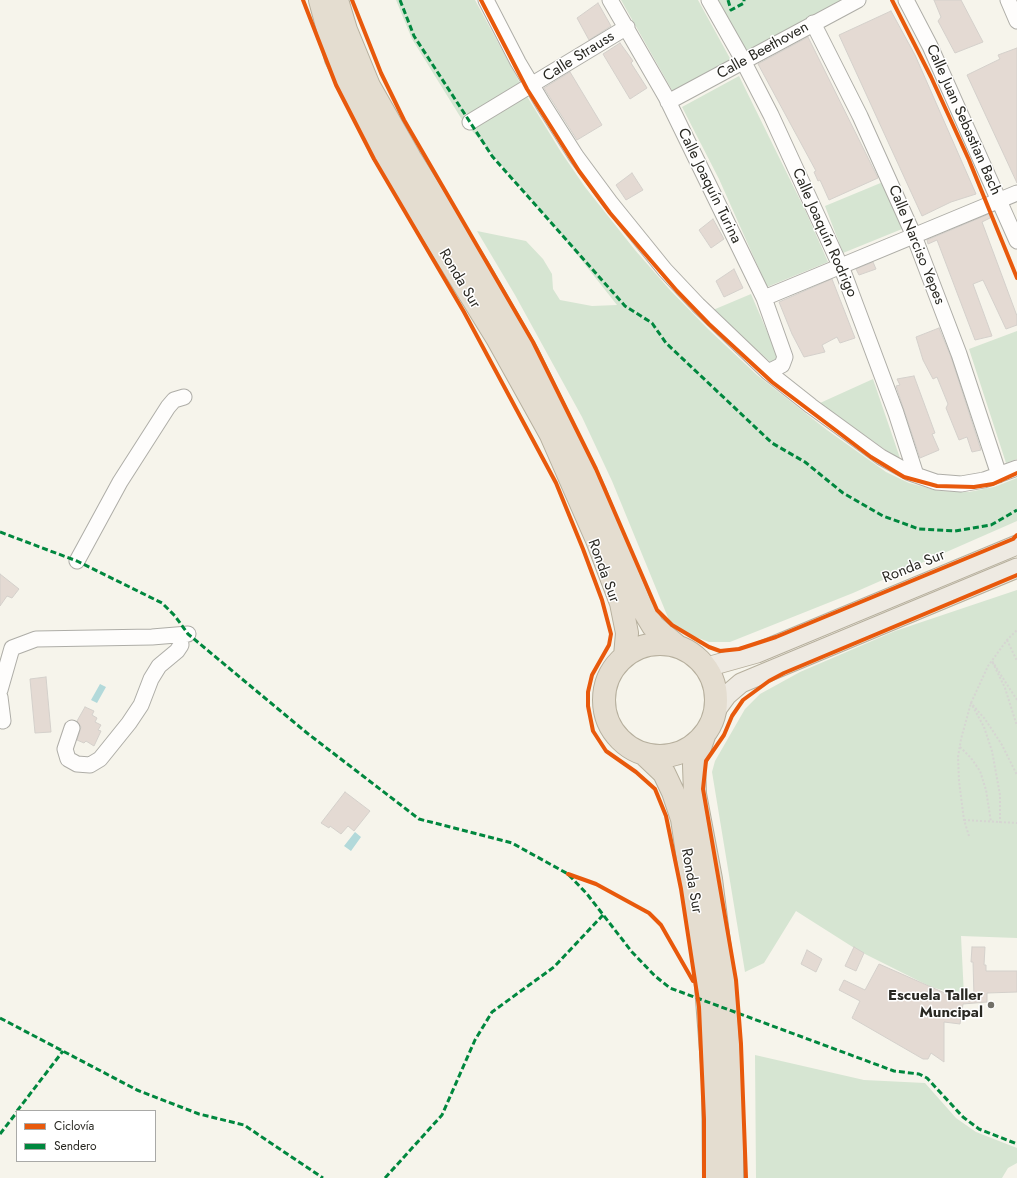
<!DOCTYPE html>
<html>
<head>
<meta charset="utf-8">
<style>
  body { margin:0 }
  #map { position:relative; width:1017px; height:1178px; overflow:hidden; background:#f6f4eb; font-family:Jost,sans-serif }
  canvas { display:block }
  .legend { position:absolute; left:16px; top:1110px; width:140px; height:52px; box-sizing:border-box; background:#fff; border:1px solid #a9a9a7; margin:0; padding:5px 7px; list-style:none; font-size:12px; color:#292822 }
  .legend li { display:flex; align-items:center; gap:8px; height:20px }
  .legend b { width:20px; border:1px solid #a9a9a7 }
</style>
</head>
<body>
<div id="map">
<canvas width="1017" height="1178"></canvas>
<ul class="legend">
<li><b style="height:5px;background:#e8590c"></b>Ciclovía</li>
<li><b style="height:5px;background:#00873e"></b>Sendero</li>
</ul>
</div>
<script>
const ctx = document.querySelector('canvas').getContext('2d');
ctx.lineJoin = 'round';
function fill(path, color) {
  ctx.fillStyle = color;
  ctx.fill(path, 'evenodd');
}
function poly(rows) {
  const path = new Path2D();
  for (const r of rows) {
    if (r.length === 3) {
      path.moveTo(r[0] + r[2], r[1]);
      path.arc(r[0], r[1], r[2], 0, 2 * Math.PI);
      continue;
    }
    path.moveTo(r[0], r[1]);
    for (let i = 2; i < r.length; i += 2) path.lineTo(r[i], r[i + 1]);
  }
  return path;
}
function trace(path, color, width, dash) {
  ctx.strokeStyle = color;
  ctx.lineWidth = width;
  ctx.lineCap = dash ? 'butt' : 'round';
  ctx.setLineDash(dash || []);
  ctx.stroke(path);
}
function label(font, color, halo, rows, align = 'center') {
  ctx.font = font + ' Jost,sans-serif';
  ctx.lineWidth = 3;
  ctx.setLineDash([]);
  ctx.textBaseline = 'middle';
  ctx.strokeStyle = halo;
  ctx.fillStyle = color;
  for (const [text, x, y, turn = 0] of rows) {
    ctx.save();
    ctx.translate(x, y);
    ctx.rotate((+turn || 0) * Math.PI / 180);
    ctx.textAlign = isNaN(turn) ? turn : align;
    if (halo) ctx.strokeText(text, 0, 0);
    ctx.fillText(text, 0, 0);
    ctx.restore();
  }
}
const green = poly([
  [396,0,475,0,528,98,561,152,585,187,635,250,670,290,708,329,757,375,827,430,886,472,909,483,939,491,969,492,994,487,1017,478,1017,521,853,593,730,642,709,642,682,632,669,620,612,481,582,417,515,295,477,231,526,241,543,259,552,274,553,289,560,300,592,306,617,305,560,233,461,118,412,39],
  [621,0,698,0,732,62,673,92],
  [717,0,844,0,747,51],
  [739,76,806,212,828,262,767,287,719,179,682,107],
  [883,182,902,229,843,253,825,206],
  [751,294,778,357,777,360,771,362,767,359,713,310],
  [1017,331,1017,459,1006,463,969,349],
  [873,379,901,461,820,403],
  [1017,590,1017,938,961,936,964,996,931,987,859,951,796,911,764,963,745,972,712,772,715,761,745,709,760,694,800,672,895,631],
  [755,1055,864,1080,925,1083,956,1118,976,1132,1017,1148,1017,1163,1008,1168,1002,1178,756,1178]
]);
const water = poly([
  [100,684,106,687,97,703,91,700],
  [355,832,361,837,351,851,344,846]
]);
const building = poly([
  [934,0,961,0,983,42,955,53,938,21,941,17,934,0],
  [598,3,611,26,589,40,577,18,598,3],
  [891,11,915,55,976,194,951,202,922,216,839,35,891,11],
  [808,37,878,178,829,200,820,180,818,181,814,172,816,171,758,64,808,37],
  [620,43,633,61,631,63,647,88,630,99,603,54,620,43],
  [1017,48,1017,183,967,75,1000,59,998,55,1017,48],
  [570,72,602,125,577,140,544,88,570,72],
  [632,173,643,190,626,200,616,185,632,173],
  [989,214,990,218,982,222,1017,316,1017,325,1006,329,983,280,973,284,992,336,975,340,937,240,928,244,927,240,989,214],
  [713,219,724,239,711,248,699,230,713,219],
  [873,262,876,269,859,275,856,269,873,262],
  [734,269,743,288,724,297,716,281,734,269],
  [832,279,855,338,840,343,837,337,822,345,825,352,804,357,792,334,779,302,832,279],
  [939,328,951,357,981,450,972,452,967,437,959,440,946,408,948,404,937,377,933,379,923,360,916,337,939,328],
  [914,376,935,433,932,434,939,450,920,458,896,386,900,385,897,379,914,376],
  [0,574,19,589,12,598,7,596,0,606,0,574],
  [46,677,51,732,35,733,30,679,46,677],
  [85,707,94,711,92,715,97,718,95,722,101,725,98,730,101,731,94,746,86,741,84,743,77,740,81,727,77,721,85,707],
  [345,792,370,811,354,831,348,826,341,834,330,826,329,828,321,823,345,792],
  [854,947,864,953,856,971,845,966,854,947],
  [972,947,985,947,984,965,986,965,986,971,1017,971,1017,992,987,993,987,1002,963,1004,960,1024,944,1022,944,1062,931,1053,928,1059,923,1059,852,1018,860,1001,839,990,844,980,865,990,879,964,947,994,974,997,973,962,971,962,972,947],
  [807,950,822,959,816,972,801,964,807,950]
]);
const path = poly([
  [1007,640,1017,661],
  [1017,700,992,661,1005,688,1017,726],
  [960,747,971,758,980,771,986,790,991,822],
  [964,820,1017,823],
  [1000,823,1000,795,992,751,984,727,971,703,985,719,1002,745,1017,775],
  [969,836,964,820,959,781,958,757,961,739,971,703,988,666,1007,640,1017,630]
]);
const minor = poly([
  [486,0,518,62,543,104,576,156,610,202,665,270,698,305,768,372,811,406,881,457,910,473,936,482,961,484,984,480,1017,468],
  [610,0,666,97,764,298,785,357,782,365,768,372],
  [709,0,739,53,771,115,844,274,896,413,916,475],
  [906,0,930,46,1017,241],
  [1008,0,1017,21],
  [813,23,860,116,914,236,959,354,999,475],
  [668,102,858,0],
  [470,122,627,27],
  [764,298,1017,193],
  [77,561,120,482,168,407,174,400,184,397],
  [0,690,12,648,36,639,152,637,188,634],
  [0,697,3,721],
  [72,728,65,749,68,759,77,764,90,765,100,759,129,723,141,705,151,679,159,666,177,651,181,645,180,636]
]);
const major = poly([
  [707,667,757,653,1017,545],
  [716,710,727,695,741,683,1017,568]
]);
const highway = poly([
  [320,0,336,59,382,152,497,338,551,435,597,540,621,603,627,633,625,656],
  [337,0,346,30,369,86,410,158,478,267,528,354,595,492,641,606,653,626,677,646],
  [660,700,56],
  [704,736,694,765,695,794,711,879,724,981,732,1102,732,1178],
  [644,754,664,773,673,792,682,819,705,974,713,1077,714,1178]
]);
const quiet = poly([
  [400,0,414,36,492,156,625,306,652,323,666,343,772,443,805,462,843,493,883,516,919,529,955,531,991,525,1017,510],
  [728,0,731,10,744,3,744,0],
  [0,532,77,561,162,603,175,616,188,634,307,733,419,819,512,843,568,874,587,894,632,952,655,976,670,988,894,1071,919,1074,927,1078,963,1117,979,1129,1017,1144],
  [0,1018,137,1090,199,1114,244,1125,323,1178],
  [17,1111,63,1051],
  [0,1134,17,1112],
  [385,1178,442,1115,475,1040,492,1012,554,967,603,915]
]);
const cycleway = poly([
  [303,0,336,85,374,159,464,312,556,483,583,549,602,600,611,634,609,645,592,675,588,692,588,706,593,731,606,751,636,772,655,789,666,816,681,889,699,1007,704,1119,704,1178],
  [352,0,381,73,404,120,533,342,596,469,657,610,672,625,709,647,720,651,739,649,776,637,1013,539,1017,535],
  [481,0,527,89,579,171,610,213,677,291,709,324,772,382,871,457,904,477,937,486,974,487,993,484,1017,473],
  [892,0,931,77,969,160,1017,278],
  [568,874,596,884,649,913,661,925,693,981],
  [746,1178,741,1044,736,980,703,789,706,761,724,735,732,716,743,700,769,681,784,673,1017,575]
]);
const markers = [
  [991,1005,4,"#716f68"]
];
const streetNames = [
  ["Calle Beethoven",763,51,-29],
  ["Calle Strauss",579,57,-32],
  ["Calle Juan Sebastian Bach",963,120,66],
  ["Calle Joaquín Turina",709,186,64],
  ["Calle Joaquín Rodrigo",824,233,66],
  ["Calle Narciso Yepes",916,245,68],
  ["Ronda Sur",459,279,59],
  ["Ronda Sur",914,567,-22],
  ["Ronda Sur",603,571,70],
  ["Ronda Sur",691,881,80]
];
const poiNames = [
  ["Escuela Taller",983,996],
  ["Muncipal",983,1013]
];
fill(green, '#d6e5d2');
fill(water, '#b2d9da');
fill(building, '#e4dad3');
trace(building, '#d4d0cb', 1);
trace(minor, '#aeada7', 17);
trace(major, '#b6af9d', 21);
trace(highway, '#b6af9d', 24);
trace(path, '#d6d5d2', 2, [2, 2]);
trace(minor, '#fefdfc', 15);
trace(major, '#eeeae2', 19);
trace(highway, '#e4ddd0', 22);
trace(quiet, '#00873e', 3, [6, 3]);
trace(cycleway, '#e8590c', 4);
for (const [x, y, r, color] of markers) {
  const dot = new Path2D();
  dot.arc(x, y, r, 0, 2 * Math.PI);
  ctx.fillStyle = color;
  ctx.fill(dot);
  trace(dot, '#fff', 1.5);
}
label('15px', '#292822', '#fff', streetNames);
label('bold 15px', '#292822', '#fff', poiNames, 'right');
</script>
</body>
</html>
